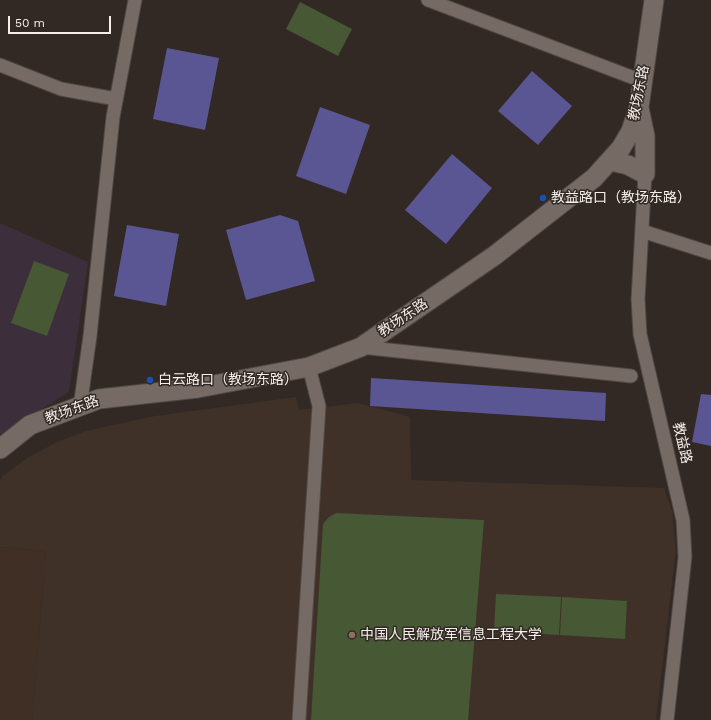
<!DOCTYPE html>
<html>
<head>
<meta charset="utf-8">
<style>
  body { margin:0 }
  #map { position:relative; width:711px; height:720px; overflow:hidden; background:#322924; font-family:"Work Sans",sans-serif }
  canvas { display:block }
  .scale { position:absolute; left:8px; top:16px; width:103px; height:18px; box-sizing:border-box; border:2px solid #f5efec; border-top:0; padding-left:5px; font-size:12px; line-height:14px; white-space:nowrap; color:#f5efec; -webkit-text-stroke:3px #322924; paint-order:stroke }
</style>
</head>
<body>
<div id="map">
<canvas width="711" height="720"></canvas>
<div class="scale">50 m</div>
</div>
<script>
const ctx = document.querySelector('canvas').getContext('2d');
ctx.lineJoin = 'round';
function fill(path, color) {
  ctx.fillStyle = color;
  ctx.fill(path, 'evenodd');
}
function poly(rows) {
  const path = new Path2D();
  for (const r of rows) {
    path.moveTo(r[0], r[1]);
    for (let i = 2; i < r.length; i += 2) path.lineTo(r[i], r[i + 1]);
  }
  return path;
}
function trace(path, color, width, dash) {
  ctx.strokeStyle = color;
  ctx.lineWidth = width;
  ctx.lineCap = dash ? 'butt' : 'round';
  ctx.setLineDash(dash || []);
  ctx.stroke(path);
}
function label(font, color, halo, rows, align = 'center') {
  ctx.font = font + ' "Work Sans","Noto Sans SC",sans-serif';
  ctx.lineWidth = 3;
  ctx.setLineDash([]);
  ctx.textBaseline = 'middle';
  ctx.strokeStyle = halo;
  ctx.fillStyle = color;
  for (const [text, x, y, turn = 0] of rows) {
    ctx.save();
    ctx.translate(x, y);
    ctx.rotate((+turn || 0) * Math.PI / 180);
    ctx.textAlign = isNaN(turn) ? turn : align;
    if (halo) ctx.strokeText(text, 0, 0);
    ctx.fillText(text, 0, 0);
    ctx.restore();
  }
}
const commercial = poly([
  [0,223,88,262,69,392,0,436]
]);
const built = poly([
  [296,397,299,410,358,403,410,417,411,480,664,488,672,511,676,549,656,720,32,720,46,551,0,547,0,480,3,476,27,458,57,442,86,431,155,416]
]);
const medical = poly([
  [0,547,46,551,32,720,0,720]
]);
const green = poly([
  [300,2,352,29,338,56,286,29],
  [34,261,69,274,47,336,11,323],
  [336,513,484,520,468,720,311,720,323,524,328,518],
  [496,594,561,597,559,635,494,631],
  [562,597,627,601,625,639,560,635]
]);
const building = poly([
  [167,48,219,58,205,130,153,119],
  [532,71,572,106,538,145,498,111],
  [320,107,370,125,346,194,296,176],
  [452,154,492,188,446,244,405,210],
  [280,215,298,221,315,281,246,300,226,230],
  [127,225,179,234,166,306,114,296],
  [371,378,606,393,605,421,370,406],
  [701,394,711,395,711,446,692,442]
]);
const street = poly([
  [428,0,642,81],
  [0,65,61,89,116,99],
  [645,174,638,299,640,334,683,520,685,557,667,720],
  [642,231,711,253],
  [361,347,631,376],
  [80,407,90,336,113,117,135,0],
  [299,720,319,406,309,367]
]);
const secondary = poly([
  [611,161,628,165,645,174,645,136,639,108],
  [0,449,30,425,99,399,198,388,309,367,361,347,494,256,594,178,621,148,631,131,639,107,654,0]
]);
const markers = [
  [543,198,4,"#1a4fb4"],
  [150,380,4,"#1a4fb4"],
  [352,635,4,"#8d6e63"]
];
const streetNames = [
  ["教场东路",639,93,-79],
  ["教场东路",403,318,-34],
  ["教场东路",72,410,-20],
  ["教益路",682,443,77]
];
const poiNames = [
  ["教益路口（教场东路）",551,198],
  ["白云路口（教场东路）",158,380],
  ["中国人民解放军信息工程大学",360,635]
];
fill(commercial, '#3c2e3b');
fill(built, '#403128');
fill(medical, '#3f2f24');
fill(green, '#465834');
fill(building, '#5a5693');
trace(street, '#4f4743', 15);
trace(secondary, '#4f4743', 21);
trace(street, '#756a64', 13);
trace(secondary, '#756a64', 19);
for (const [x, y, r, color] of markers) {
  const dot = new Path2D();
  dot.arc(x, y, r, 0, 2 * Math.PI);
  ctx.fillStyle = color;
  ctx.fill(dot);
  trace(dot, '#322924', 1.5);
}
label('14px', '#f5efec', '#322924', streetNames);
label('14px', '#f5efec', '#322924', poiNames, 'left');
</script>
</body>
</html>
